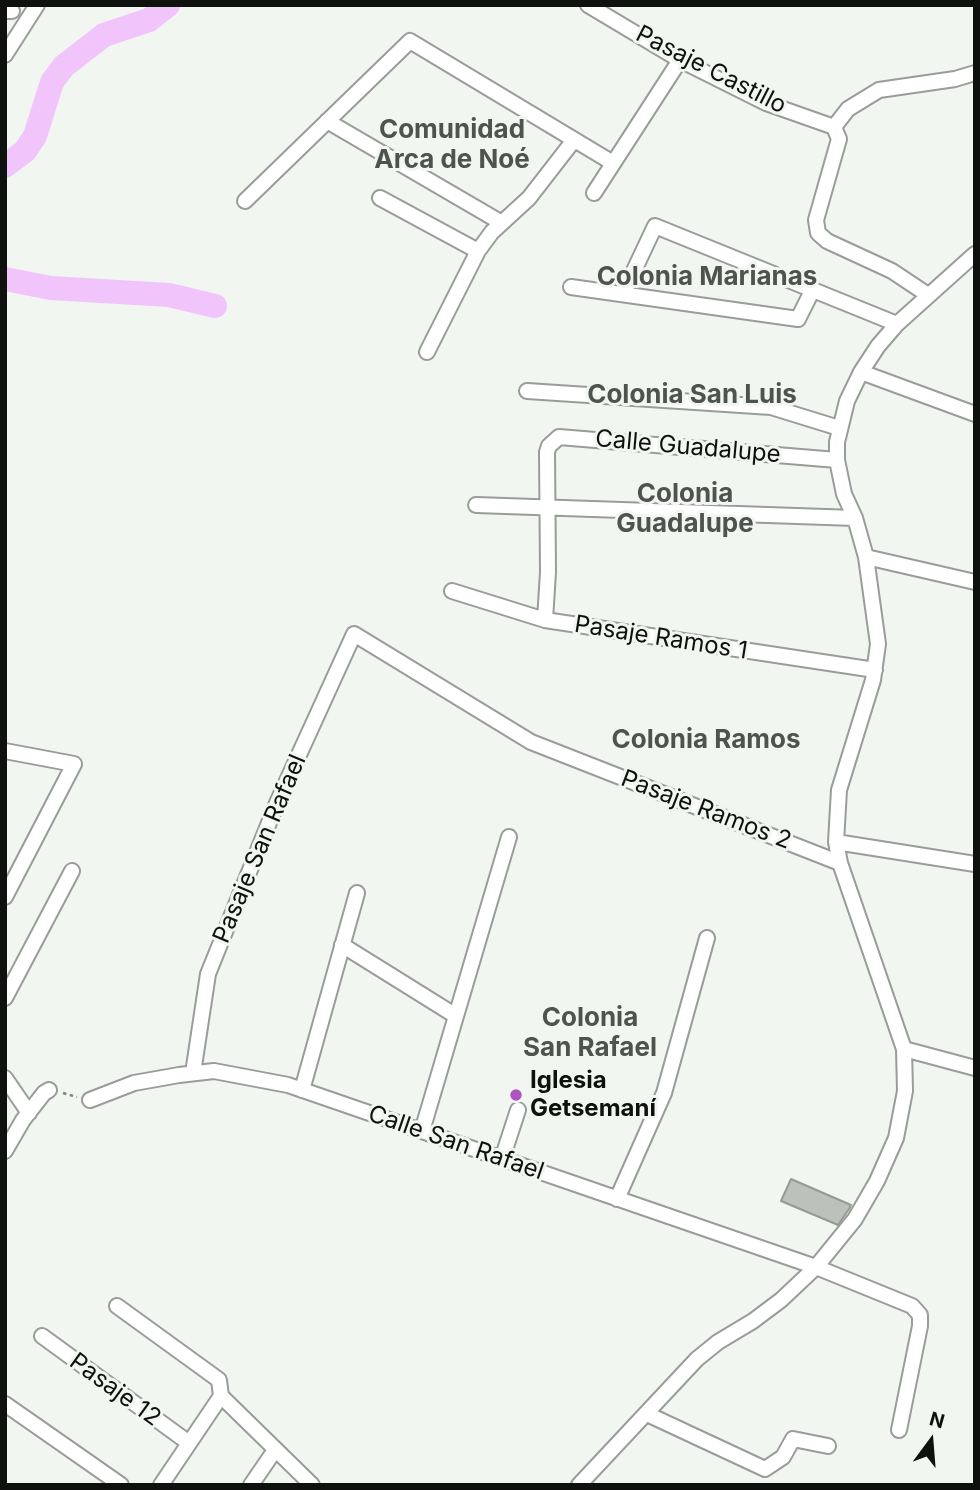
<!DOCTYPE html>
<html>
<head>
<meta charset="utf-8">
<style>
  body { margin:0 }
  #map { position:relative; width:980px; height:1490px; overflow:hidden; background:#f1f6f1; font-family:Inter,sans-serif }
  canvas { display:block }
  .frame { position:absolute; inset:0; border:7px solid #0f110f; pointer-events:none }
  .north { position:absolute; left:896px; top:1406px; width:70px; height:70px; -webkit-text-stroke:5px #f1f6f1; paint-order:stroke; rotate:16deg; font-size:19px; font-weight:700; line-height:28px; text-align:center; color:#0f110f }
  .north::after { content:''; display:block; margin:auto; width:24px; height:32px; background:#0f110f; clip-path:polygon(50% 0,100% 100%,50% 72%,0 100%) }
</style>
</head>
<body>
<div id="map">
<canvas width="980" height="1490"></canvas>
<div class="frame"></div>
<div class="north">N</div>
</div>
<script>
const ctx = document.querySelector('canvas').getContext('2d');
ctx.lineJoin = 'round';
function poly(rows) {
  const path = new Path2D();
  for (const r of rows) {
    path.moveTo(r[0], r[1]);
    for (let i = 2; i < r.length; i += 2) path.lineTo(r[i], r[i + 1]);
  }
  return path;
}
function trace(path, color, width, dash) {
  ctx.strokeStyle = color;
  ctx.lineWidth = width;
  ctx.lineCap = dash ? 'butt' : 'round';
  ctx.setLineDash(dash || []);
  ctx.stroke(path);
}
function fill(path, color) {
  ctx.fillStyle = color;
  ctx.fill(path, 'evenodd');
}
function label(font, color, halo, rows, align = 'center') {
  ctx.font = font + ' Inter,sans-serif';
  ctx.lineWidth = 6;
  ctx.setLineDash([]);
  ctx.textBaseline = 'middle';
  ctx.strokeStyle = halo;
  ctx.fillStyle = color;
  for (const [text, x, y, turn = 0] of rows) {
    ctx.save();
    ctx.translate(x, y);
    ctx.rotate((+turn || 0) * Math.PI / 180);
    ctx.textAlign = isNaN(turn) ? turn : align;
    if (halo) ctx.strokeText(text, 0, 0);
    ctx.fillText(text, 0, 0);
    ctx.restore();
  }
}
const river = poly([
  [5,166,25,151,35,136,52,82,64,66,104,35,149,20,168,5],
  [5,279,51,288,169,295,215,306]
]);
const building = poly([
  [791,1179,851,1205,849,1209,838,1225,781,1201,791,1179]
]);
const path = poly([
  [63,1093,77,1097]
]);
const minor = poly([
  [588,5,680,60,766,103,834,127,839,139,816,220,818,233,827,241,892,271,928,295],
  [5,11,12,11],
  [5,55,37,5],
  [327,121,502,223],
  [834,127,848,109,879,90,955,79,975,73],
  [594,193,680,60],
  [380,198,478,251],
  [245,201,410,41,613,163],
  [571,287,798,319,813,289],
  [623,294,655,226,897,324],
  [427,352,478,251,492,232,529,198,574,140],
  [861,372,975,414],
  [527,391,771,407,839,428],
  [476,505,855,518],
  [866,557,975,582],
  [452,591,545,620,875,670],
  [545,620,548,572,547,452,549,446,559,437,837,460],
  [5,751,74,764,5,897],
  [836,842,975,864],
  [342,945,456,1016],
  [5,998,72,871],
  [904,1049,975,1068],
  [193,1073,208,974,277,803,354,634,531,742,840,863],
  [5,1078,29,1113],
  [302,1090,357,893],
  [90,1100,134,1083,179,1075,214,1071,288,1085,816,1267,912,1306,920,1315,920,1326,899,1430],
  [422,1131,509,837],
  [5,1151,23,1120,44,1093,49,1090],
  [502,1159,518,1110],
  [617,1199,664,1093,707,938],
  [117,1306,219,1380,221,1396],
  [42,1336,189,1443],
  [221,1396,312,1485],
  [5,1404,121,1485],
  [647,1414,765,1469,783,1457,793,1439,828,1446],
  [161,1485,221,1396],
  [251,1485,275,1450],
  [579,1485,697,1359,718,1342,753,1321,781,1300,816,1267,855,1219,877,1181,896,1138,905,1091,904,1049,840,863,836,842,839,790,873,680,878,644,866,557,855,518,844,494,837,460,837,442,847,401,861,372,878,346,897,324,975,254]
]);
const markers = [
  [516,1095,7,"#ae54c0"]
];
const streetNames = [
  ["Pasaje Castillo",711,70,27],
  ["Calle Guadalupe",688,447,5],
  ["Pasaje Ramos 1",661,638,9],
  ["Pasaje Ramos 2",706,810,21],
  ["Pasaje San Rafael",260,849,-67],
  ["Calle San Rafael",456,1143,19],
  ["Pasaje 12",115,1390,36]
];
const poiNames = [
  ["Iglesia",530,1081],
  ["Getsemaní",530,1109]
];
const neighbourhoodNames = [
  ["Comunidad",452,130],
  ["Arca de Noé",452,160],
  ["Colonia Marianas",707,277],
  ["Colonia San Luis",692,395],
  ["Colonia",685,494],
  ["Guadalupe",685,524],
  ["Colonia Ramos",706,740],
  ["Colonia",590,1018],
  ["San Rafael",590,1048]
];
trace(river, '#f2c4fc', 24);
fill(building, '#bcc1bc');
trace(building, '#969a96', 2);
trace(minor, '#999d99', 18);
trace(path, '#7f837f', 2.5, [3.5, 3.5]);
trace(minor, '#fff', 14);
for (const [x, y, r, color] of markers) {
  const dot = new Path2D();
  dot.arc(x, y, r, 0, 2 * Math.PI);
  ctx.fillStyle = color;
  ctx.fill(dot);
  trace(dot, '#f1f6f1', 2.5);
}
label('24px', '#0f110f', '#f1f6f1', streetNames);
label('bold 24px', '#0f110f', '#f1f6f1', poiNames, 'left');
label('bold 26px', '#4f534f', '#f1f6f1', neighbourhoodNames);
</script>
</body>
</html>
